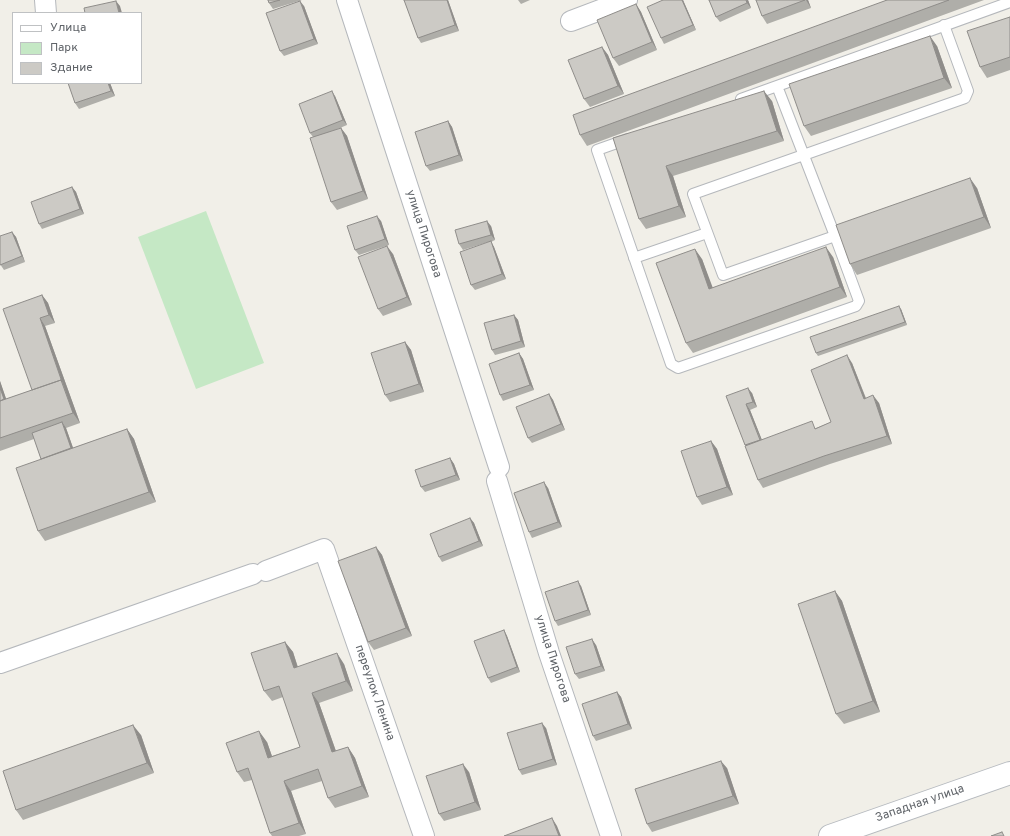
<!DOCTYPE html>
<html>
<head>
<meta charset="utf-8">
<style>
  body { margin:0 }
  #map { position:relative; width:1010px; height:836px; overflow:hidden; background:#f1efe8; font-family:Overpass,sans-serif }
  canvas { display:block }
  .legend { position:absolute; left:12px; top:12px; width:130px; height:72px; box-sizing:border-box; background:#fff; border:1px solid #bfc1c3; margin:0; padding:5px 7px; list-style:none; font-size:12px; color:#5f6368 }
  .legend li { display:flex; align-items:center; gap:8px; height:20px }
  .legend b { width:20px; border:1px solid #bfc1c3 }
</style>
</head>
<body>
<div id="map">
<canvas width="1010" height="836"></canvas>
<ul class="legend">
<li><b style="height:5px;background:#fff"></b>Улица</li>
<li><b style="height:11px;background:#c5e8c5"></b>Парк</li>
<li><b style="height:11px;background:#cccac5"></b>Здание</li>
</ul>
</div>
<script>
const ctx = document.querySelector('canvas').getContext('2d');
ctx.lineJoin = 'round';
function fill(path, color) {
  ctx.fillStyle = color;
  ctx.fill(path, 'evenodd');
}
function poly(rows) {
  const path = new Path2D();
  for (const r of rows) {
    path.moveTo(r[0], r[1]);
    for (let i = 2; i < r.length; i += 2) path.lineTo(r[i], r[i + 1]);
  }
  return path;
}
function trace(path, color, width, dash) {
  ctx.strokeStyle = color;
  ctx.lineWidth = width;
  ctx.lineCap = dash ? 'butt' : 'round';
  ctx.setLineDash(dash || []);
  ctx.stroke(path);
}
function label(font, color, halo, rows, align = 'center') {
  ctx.font = font + ' Overpass,sans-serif';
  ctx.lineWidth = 3;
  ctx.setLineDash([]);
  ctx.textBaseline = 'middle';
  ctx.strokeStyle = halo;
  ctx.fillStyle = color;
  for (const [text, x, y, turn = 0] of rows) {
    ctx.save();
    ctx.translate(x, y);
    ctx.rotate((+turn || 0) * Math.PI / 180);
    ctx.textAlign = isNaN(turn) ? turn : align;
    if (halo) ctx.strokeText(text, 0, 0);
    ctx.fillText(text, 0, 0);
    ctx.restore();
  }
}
const green = poly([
  [206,211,264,363,196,389,138,237]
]);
const lane = poly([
  [777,86,835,236],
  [741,99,1010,2],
  [628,139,597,150,671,364,678,368,856,306,859,301,835,236,723,275,693,194,965,98,968,91,944,25],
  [634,258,707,233]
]);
const street = poly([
  [45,0,46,13],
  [347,0,499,467],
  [571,21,627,0],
  [497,481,549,653,611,836],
  [266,571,324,549,424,836],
  [0,663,253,574]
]);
const secondary = poly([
  [830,836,1010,773]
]);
const wall = poly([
  [268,0,302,0,273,9,269,3],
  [404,0,448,0,459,31,421,43,418,38],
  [518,0,530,0,521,4],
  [663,0,683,0,696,30,664,44,661,38],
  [709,0,748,0,751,8,720,22,716,17],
  [756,0,808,0,811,8,767,24,762,16],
  [887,0,984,0,587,146,580,135],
  [636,4,641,12,657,50,619,66,613,58],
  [304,6,318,44,284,56,280,51],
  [1010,17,1010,70,987,78,980,67],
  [937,46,952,88,811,136,804,126],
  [602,47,608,55,624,94,590,107,584,99],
  [68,83,110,83,115,96,79,109,75,103],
  [335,96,347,125,335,130,341,128,347,136,368,199,337,210,331,202,313,137,310,133],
  [772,101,784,141,673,176,686,217,646,229,639,219,613,138],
  [448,121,452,127,463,161,430,171,426,166],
  [72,187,76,192,84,214,42,229,39,224],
  [977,188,991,228,857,275,850,264],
  [381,221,389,245,359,255,355,250],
  [491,226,495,240,491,242,494,247,506,279,475,290,471,285,488,242,463,250,459,244],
  [12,232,16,237,25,262,4,270,0,264],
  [393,254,412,305,383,316,378,309],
  [833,257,847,297,693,353,686,343,702,259,712,288],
  [42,295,48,303,55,323,45,326,80,423,66,428,73,448,127,429,134,439,156,502,45,541,38,531,41,459,34,439,0,451,0,381,6,399,32,390],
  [901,309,907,325,818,356,816,353],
  [514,315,518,320,525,347,495,355,492,350],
  [405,342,411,350,424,392,390,402,385,395],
  [519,353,523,359,534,390,503,401,500,395],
  [852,363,866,398,879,403,892,444,830,464,763,488,758,480,745,445,726,396,752,393,757,407,750,410,762,440,816,428,831,422],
  [549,394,553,400,565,430,532,443,528,438],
  [711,441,717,449,733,495,702,505,697,497],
  [450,458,454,464,460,480,425,492,421,487],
  [548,488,562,527,532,538,529,532],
  [470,518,474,523,483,546,442,562,439,557],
  [376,547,382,555,412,636,374,650,368,642],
  [581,586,591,615,558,626,555,621],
  [835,591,842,601,880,712,844,724,836,714],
  [504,630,507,636,520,672,491,683,488,678],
  [285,642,293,652,298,667,344,664,353,691,319,703,336,751,348,747,355,758,369,797,335,808,328,798,322,781,291,791,306,834,299,836,272,836,270,833,252,780,244,782,237,772,267,742,272,756,300,747,283,697,272,701,264,691],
  [596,645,605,671,579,679,575,674],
  [617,692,621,697,632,729,596,741,593,736],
  [546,728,557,765,522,775,519,770],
  [141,735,154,773,23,820,16,810],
  [727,768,739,804,652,832,647,824],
  [469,772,481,810,444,821,439,814]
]);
const shadedWall = poly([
  [447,0,448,0,459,31,455,25],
  [682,0,683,0,696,30,693,25],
  [746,0,748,0,751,8,747,3],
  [806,0,808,0,811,8],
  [116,1,120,6,122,13,119,13],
  [300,1,304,6,318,44,314,39],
  [636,4,641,12,657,50,652,42],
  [930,36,937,46,952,88,944,78],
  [602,47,608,55,624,94,618,86],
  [108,83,110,83,115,96,111,91],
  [332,91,335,96,347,125,343,120],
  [764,91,772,101,784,141,777,131],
  [448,121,452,127,463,161,459,155],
  [341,128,347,136,368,199,363,191],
  [666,166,673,176,686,217,679,206],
  [970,178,977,188,991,228,984,217],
  [72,187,76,192,84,214,80,209],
  [377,216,381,221,389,245,385,239],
  [487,221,491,226,495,240,491,235],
  [12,232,16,237,25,262,22,256],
  [491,241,494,247,506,279,502,274],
  [387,246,393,254,412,305,407,297],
  [826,247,833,257,847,297,840,287],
  [695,249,702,259,717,299,709,289],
  [42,295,48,303,55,323,49,315],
  [899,306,901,309,907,325,905,322],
  [514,315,518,320,525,347,521,341],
  [40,318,45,326,80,423,73,413],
  [405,342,411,350,424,392,419,384],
  [519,353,523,359,534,390,530,385],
  [847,355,852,363,869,407,864,399],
  [0,381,10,410,5,402,0,388],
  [748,388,752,393,757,407,753,402],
  [549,394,553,400,565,430,561,424],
  [873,395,879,403,892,444,887,436],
  [746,404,750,410,765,448,762,443],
  [62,422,66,428,77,459,73,454],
  [127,429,134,439,156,502,149,492],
  [711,441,717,449,733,495,727,487],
  [450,458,454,464,460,480,456,475],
  [544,482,548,488,562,527,558,522],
  [470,518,474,523,483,546,479,541],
  [376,547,382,555,412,636,406,628],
  [578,581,581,586,591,615,588,610],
  [835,591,842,601,880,712,873,701],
  [504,630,507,636,520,672,517,667],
  [592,639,596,645,605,671,601,666],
  [285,642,293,652,301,678,294,668],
  [337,653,344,664,353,691,346,681],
  [617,692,621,697,632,729,628,724],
  [312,693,319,703,340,763,332,752],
  [542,723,546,728,557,765,553,759],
  [133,725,141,735,154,773,147,763],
  [259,731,267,742,276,768,268,758],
  [348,747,355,758,369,797,362,786],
  [721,761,727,768,739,804,733,796],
  [463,764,469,772,481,810,475,802],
  [284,781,291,791,306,834,299,823],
  [552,818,557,826,561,836,559,836]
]);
const building = poly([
  [268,0,280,0,269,3,268,0],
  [404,0,447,0,455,25,418,38,404,0],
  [663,0,682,0,693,25,661,38,647,7,663,0],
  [709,0,746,0,747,3,716,17,709,0],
  [756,0,805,0,762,16,756,0],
  [887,0,949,0,580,135,573,115,887,0],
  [116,1,119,13,85,13,84,8,116,1],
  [300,1,314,39,280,51,266,13,300,1],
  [636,4,652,42,613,58,597,20,636,4],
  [1010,17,1010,57,980,67,967,31,1010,17],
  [930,36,944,78,804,126,789,84,930,36],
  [602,47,618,86,584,99,568,60,602,47],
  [68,83,108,83,111,91,75,103,68,83],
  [332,91,343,120,310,133,299,104,332,91],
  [764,91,777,131,666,166,679,206,639,219,613,138,764,91],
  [448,121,459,155,426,166,415,132,448,121],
  [341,128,363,191,331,202,310,138,341,128],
  [970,178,984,217,850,264,836,225,970,178],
  [72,187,80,209,39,224,31,202,72,187],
  [377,216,385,239,355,250,347,226,377,216],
  [487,221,491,235,459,244,455,230,487,221],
  [12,232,22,256,0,265,0,236,12,232],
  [491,241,502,274,471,285,460,252,491,241],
  [387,246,407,297,378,309,358,257,387,246],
  [826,247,840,287,686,343,656,263,695,249,709,289,826,247],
  [42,295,49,315,40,318,62,382,61,380,32,390,3,309,42,295],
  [899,306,905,322,816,353,810,337,899,306],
  [514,315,521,341,492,350,484,323,514,315],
  [405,342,419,384,385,395,371,353,405,342],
  [519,353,530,385,500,395,489,364,519,353],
  [847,355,864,399,873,395,887,436,824,456,758,480,745,446,812,421,815,429,831,422,811,370,847,355],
  [61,380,73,413,0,438,0,401,61,380],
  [0,388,4,399,0,401,0,388],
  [748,388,753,402,746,404,760,440,745,445,726,396,748,388],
  [549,394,561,424,528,438,516,407,549,394],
  [62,422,71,448,41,459,32,433,62,422],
  [127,429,149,492,38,531,16,468,127,429],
  [711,441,727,487,697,497,681,451,711,441],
  [450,458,456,475,421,487,415,470,450,458],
  [544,482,558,522,529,532,514,493,544,482],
  [470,518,479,541,439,557,430,534,470,518],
  [376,547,406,628,368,642,338,561,376,547],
  [578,581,588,610,555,621,545,592,578,581],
  [835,591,873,701,836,714,798,604,835,591],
  [504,630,517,667,488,678,474,641,504,630],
  [592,639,601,666,575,674,566,647,592,639],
  [285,642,294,668,337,653,346,681,312,693,332,752,348,747,362,786,328,798,318,769,284,781,299,823,270,833,248,768,237,772,226,743,259,731,268,758,300,747,279,686,264,691,251,653,285,642],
  [617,692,628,724,593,736,582,704,617,692],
  [542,723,553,759,519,770,507,733,542,723],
  [133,725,147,763,16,810,3,771,133,725],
  [721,761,733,796,647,824,635,789,721,761],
  [463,764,475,802,439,814,426,776,463,764],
  [552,818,559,836,504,836,552,818],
  [1002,832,1004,836,991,836,1002,832]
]);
const streetNames = [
  ["улица Пирогова",423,234,72],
  ["улица Пирогова",552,659,72],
  ["переулок Ленина",374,693,71],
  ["Западная улица",920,804,-19]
];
fill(green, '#c5e8c5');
trace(lane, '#b5b8bc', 12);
trace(street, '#b5b8bc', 22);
trace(secondary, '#b6babf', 24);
trace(lane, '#fff', 10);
trace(street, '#fff', 20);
trace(secondary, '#fff', 22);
fill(wall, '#afaea9');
fill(shadedWall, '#8f8d8a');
fill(building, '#cccac5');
trace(building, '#8f8d8a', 1);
label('12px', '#5f6368', '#fff', streetNames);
</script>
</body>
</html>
